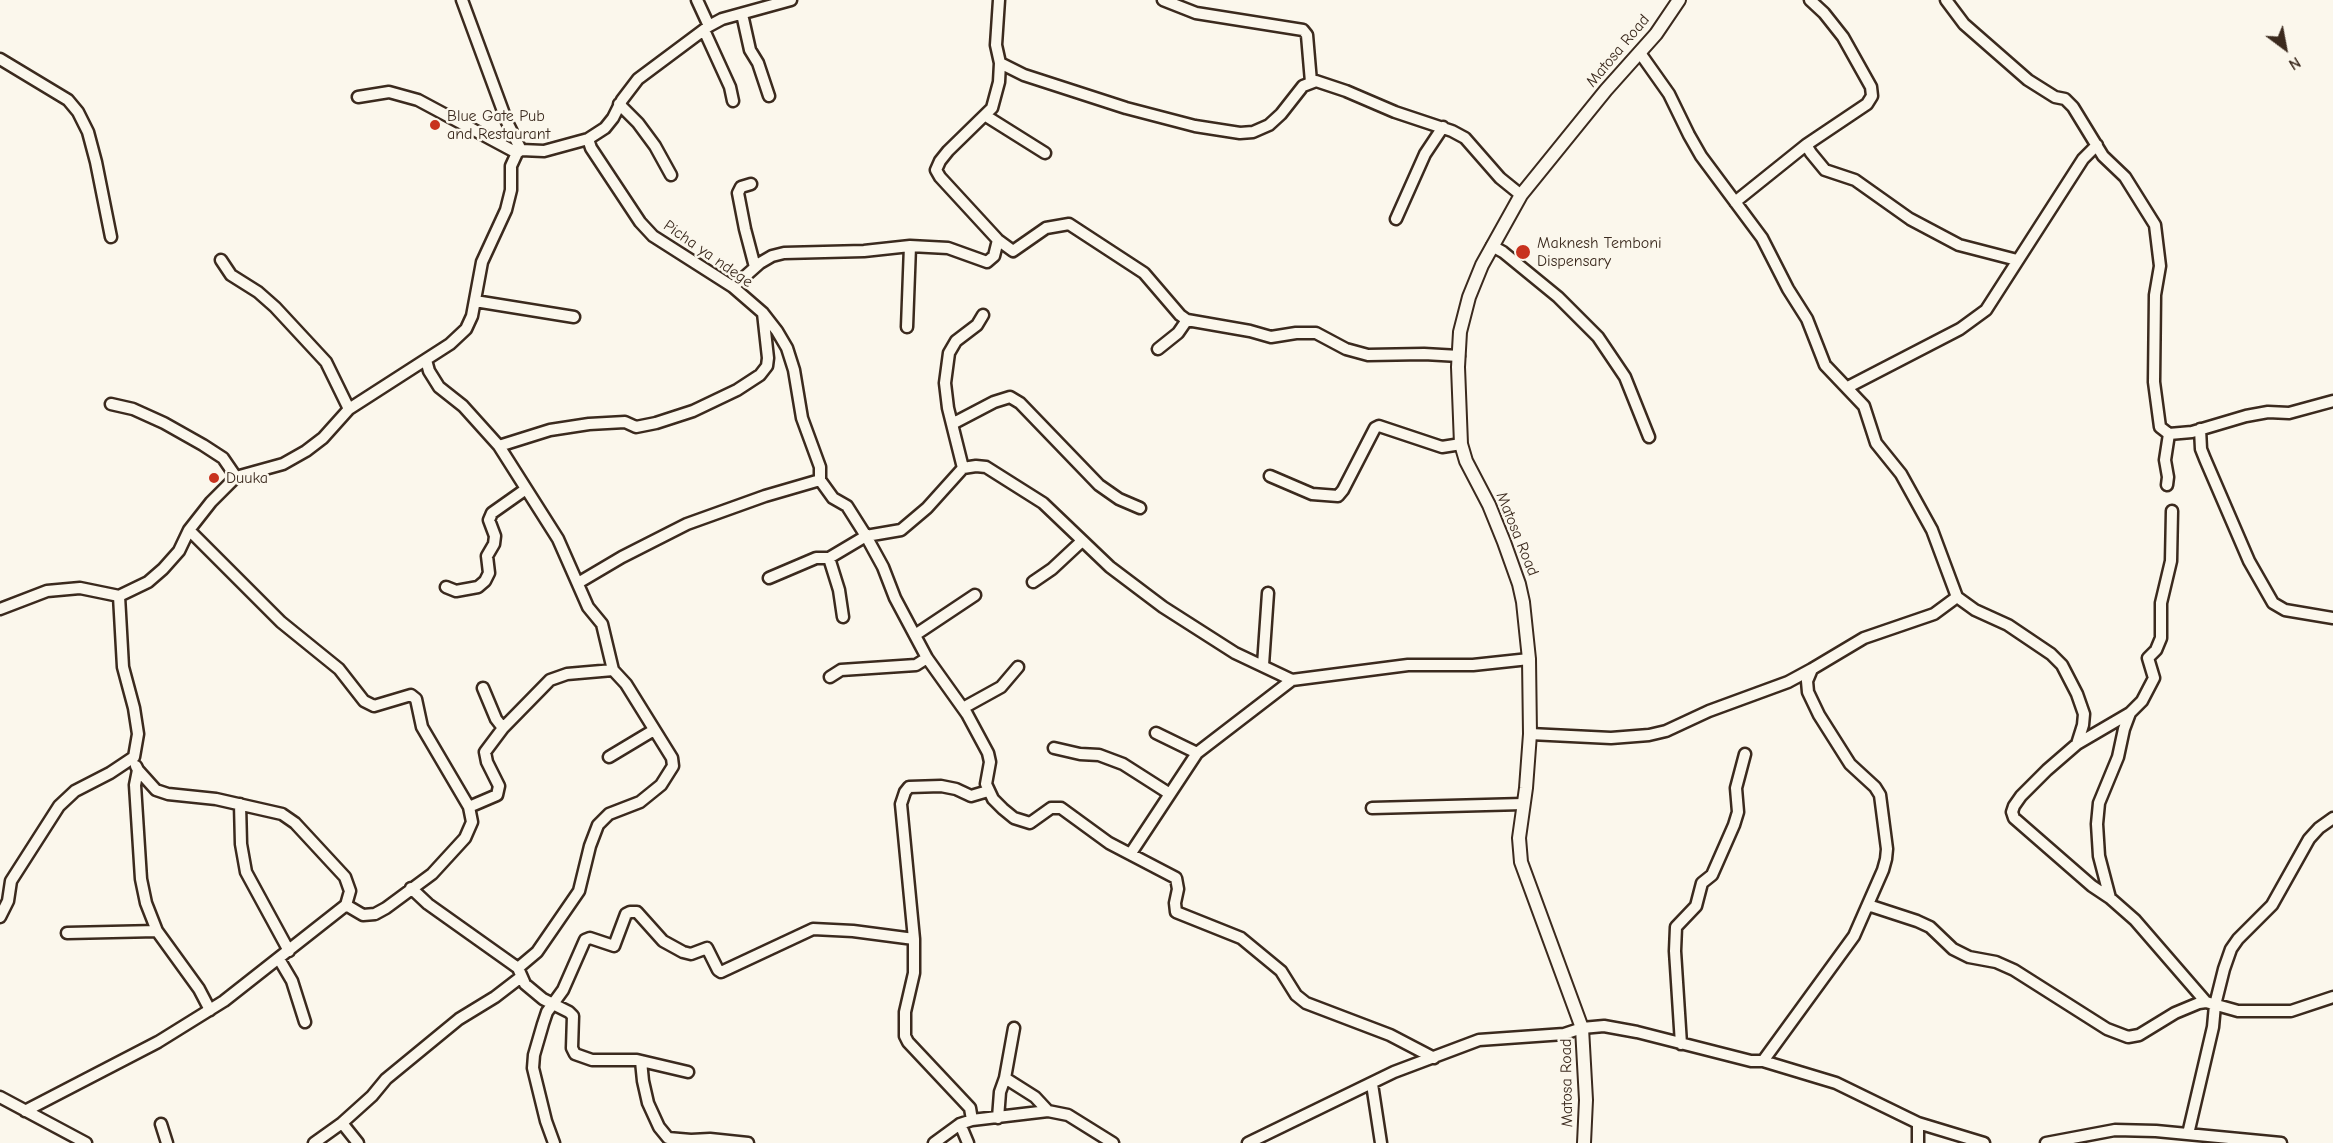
<!DOCTYPE html>
<html>
<head>
<meta charset="utf-8">
<style>
  body { margin:0 }
  #map { position:relative; width:2333px; height:1143px; overflow:hidden; background:#fbf7ec; font-family:"Comic Neue",sans-serif }
  canvas { display:block }
  .north { position:absolute; left:2255px; top:18px; width:60px; height:60px; -webkit-text-stroke:4px #fbf7ec; paint-order:stroke; rotate:148deg; font-size:16px; font-weight:700; line-height:24px; text-align:center; color:#3b2a1e }
  .north::after { content:''; display:block; margin:auto; width:21px; height:27px; background:#3b2a1e; clip-path:polygon(50% 0,100% 100%,50% 72%,0 100%) }
</style>
</head>
<body>
<div id="map">
<canvas width="2333" height="1143"></canvas>
<div class="north">N</div>
</div>
<script>
const ctx = document.querySelector('canvas').getContext('2d');
ctx.lineJoin = 'round';
function poly(rows) {
  const path = new Path2D();
  for (const r of rows) {
    path.moveTo(r[0], r[1]);
    for (let i = 2; i < r.length; i += 2) path.lineTo(r[i], r[i + 1]);
  }
  return path;
}
function trace(path, color, width, dash) {
  ctx.strokeStyle = color;
  ctx.lineWidth = width;
  ctx.lineCap = dash ? 'butt' : 'round';
  ctx.setLineDash(dash || []);
  ctx.stroke(path);
}
function label(font, color, halo, rows, align = 'center') {
  ctx.font = font + ' "Comic Neue",sans-serif';
  ctx.lineWidth = 5;
  ctx.setLineDash([]);
  ctx.textBaseline = 'middle';
  ctx.strokeStyle = halo;
  ctx.fillStyle = color;
  for (const [text, x, y, turn = 0] of rows) {
    ctx.save();
    ctx.translate(x, y);
    ctx.rotate((+turn || 0) * Math.PI / 180);
    ctx.textAlign = isNaN(turn) ? turn : align;
    if (halo) ctx.strokeText(text, 0, 0);
    ctx.fillText(text, 0, 0);
    ctx.restore();
  }
}
const minor = poly([
  [462,0,507,122,521,150],
  [697,0,709,26],
  [999,0,996,45,1000,63,1024,75,1126,108,1195,126,1240,133,1253,132,1269,125,1281,114,1303,86,1316,81,1346,91,1395,112,1452,131,1465,138,1500,178,1521,195],
  [1163,0,1196,13,1303,30,1307,35,1311,82],
  [1946,0,1964,24,2028,80,2055,97,2065,99,2073,107,2103,156,2125,177,2155,225,2160,266,2155,295,2154,382,2160,427,2169,434,2165,460,2168,477,2167,485],
  [742,14,750,50,758,63,769,96],
  [704,30,730,87,733,101],
  [1640,53,1669,94,1689,135,1701,156,1762,238,1788,289,1807,319,1825,365,1864,406,1876,443,1901,474,1932,530,1957,597,1934,614,1864,638,1812,669,1807,681,1808,692,1819,715,1850,764,1875,787,1880,795,1887,849,1886,859,1883,870,1854,936,1763,1061],
  [0,59,68,100,78,112,88,132,96,162,111,237],
  [1000,63,999,82,992,108,948,151,940,161,936,170,940,177,998,240,1013,251,1046,228,1069,224,1144,273,1180,315,1187,320,1250,331,1271,337,1296,333,1316,333,1346,349,1368,355,1424,354,1459,356],
  [358,97,389,92,418,100,517,153],
  [619,104,638,123,655,146,671,175],
  [986,116,1045,153],
  [1806,145,1811,153,1825,170,1855,180,1910,219,1959,245,2017,260],
  [751,184,741,187,738,193,745,229,755,267],
  [1735,202,1806,145,1867,104,1872,96,1871,87,1843,37,1824,13,1810,0],
  [1396,219,1425,154,1443,127],
  [1492,246,1503,252,1558,297,1598,337,1625,377,1649,437],
  [221,260,231,275,258,292,275,307,326,362,349,409],
  [733,287,760,263,772,256,784,253,864,251,910,246,948,248,987,262,994,256,998,240],
  [475,301,574,317],
  [907,327,910,246],
  [1158,349,1178,333,1187,320],
  [426,360,429,371,439,387,463,406,499,446,558,539,588,607,602,624,613,670,626,684,672,758,673,766,661,785,640,802,609,814,598,825,590,846,579,891,537,952,518,968],
  [1848,387,1960,329,1986,310,2083,159,2097,145],
  [111,404,133,409,164,423,203,445,223,458,236,477],
  [952,424,994,402,1010,397,1020,403,1099,485,1119,499,1140,508],
  [2200,429,2201,449,2205,459,2249,561,2273,603,2285,610,2333,618],
  [2169,434,2192,432,2246,416,2268,412,2289,413,2333,401],
  [499,446,550,430,589,424,625,422,636,427,656,423,693,411,737,390,760,375,767,366,768,358,763,313],
  [963,468,948,408,945,383,949,353,956,341,977,325,983,315],
  [1270,476,1312,494,1338,496,1343,490,1375,428,1379,426,1442,447,1461,444],
  [820,480,833,498,847,506,866,536,901,530,927,508,963,468,976,466,986,467,1043,503,1110,567,1163,607,1235,653,1292,680],
  [2172,511,2171,561,2161,603,2161,638,2156,650,2148,658,2154,678,2142,701,2130,713,2124,729,2118,757,2099,803,2097,824,2099,856,2110,898,2135,920,2206,1002],
  [829,558,839,590,843,617],
  [769,578,816,558,829,558,866,536,883,567,895,598,927,658,967,714,988,753,990,762,986,784,993,799,1003,809,1014,818,1030,823,1051,808,1061,808,1109,843,1176,878,1178,889,1175,903,1176,912,1241,938,1281,971,1296,995,1306,1003,1390,1035,1434,1058],
  [1033,582,1052,569,1082,541],
  [578,583,622,557,687,524,765,496,820,480,820,467,802,418,794,370,787,348,777,331,763,313,733,287,653,236,640,222,591,148,588,139],
  [446,587,456,591,478,587,485,581,489,573,487,556,494,544,495,536,489,520,492,513,526,489],
  [1957,597,1975,610,2008,625,2051,654,2062,665,2077,694,2084,714,2083,725,2077,744],
  [0,609,47,591,80,588,119,596],
  [915,635,975,595],
  [1263,665,1268,593],
  [830,677,841,670,916,665,927,658],
  [483,688,496,719,503,728],
  [963,708,1001,687,1018,667],
  [1156,733,1197,753],
  [1530,734,1611,738,1649,735,1666,731,1709,711,1788,682,1812,669],
  [1054,748,1080,754,1099,755,1123,764,1170,794],
  [609,757,654,730],
  [136,766,138,770,135,785,141,879,146,903,157,931,199,989,210,1010],
  [138,770,156,790,168,794,216,799,282,814,295,823,345,877,350,891,346,905],
  [240,804,241,844,246,872,289,951],
  [469,807,497,795,499,786,487,762,485,752,503,728,550,680,567,674,613,670],
  [1372,808,1523,804],
  [1131,853,1197,753,1292,680,1408,665,1473,665,1529,659],
  [411,888,428,904,518,968,525,984,543,999,569,1012,573,1016,572,1048,575,1054,592,1060,637,1060,688,1072],
  [2110,898,2092,886,2014,818,2012,812,2014,806,2021,796,2047,770,2077,744,2130,713],
  [1868,905,1917,921,1930,927,1953,949,1969,957,1996,962,2014,970,2107,1029,2128,1037,2139,1035,2175,1013,2199,1003,2206,1002,2238,1011,2291,1011,2333,997],
  [0,917,8,901,11,881,59,806,75,791,110,773,134,757,138,734,134,708,123,667,119,596,148,582,163,569,179,551,189,530,211,502,236,477,283,464,306,451,323,438,349,409,450,344,466,329,472,316,482,262,506,210,511,190,511,166,517,153,521,150,544,151,588,139,605,128,613,118,622,100,638,79,709,26,722,19,791,0],
  [67,933,157,931],
  [279,959,292,981,305,1022],
  [1014,1028,1005,1078,1035,1097,1048,1111],
  [1681,1044,1675,951,1676,927,1696,906,1702,883,1712,875,1734,825,1738,812,1736,788,1745,754],
  [641,1061,643,1081,648,1103,659,1127,668,1138,691,1140,710,1139,748,1143],
  [1372,1084,1381,1143],
  [0,1097,86,1143],
  [25,1111,158,1042,224,1001,346,905,363,915,375,914,386,908,432,874,465,838,472,822,469,807,422,727,416,699,411,695,374,706,364,701,339,669,281,622,189,530],
  [998,1118,1000,1092,1005,1078],
  [972,1120,970,1108,908,1042,905,1036,905,1012,914,973,914,939,901,804,905,792,909,787,941,786,956,789,971,796,988,791],
  [342,1123,358,1143],
  [161,1124,167,1143],
  [960,1124,968,1143],
  [2188,1134,2213,1027,2215,1005,2224,969,2231,949,2238,939,2272,905,2309,839,2319,828,2333,818],
  [314,1143,342,1123,372,1096,386,1079,459,1019,495,997,521,977],
  [554,1143,546,1121,533,1068,534,1055,543,1024,547,1012,563,990,585,940,590,938,614,946,626,914,630,912,637,912,663,941,683,952,691,954,707,948,718,970,721,972,813,929,853,931,914,939],
  [934,1143,960,1124,972,1120,1048,1111,1068,1115,1113,1143],
  [1248,1143,1394,1072,1479,1040,1564,1034,1582,1028,1604,1026,1637,1032,1751,1061,1763,1061,1836,1083,1918,1123,1984,1143],
  [1918,1143,1918,1123],
  [2046,1143,2115,1130,2156,1131,2281,1143]
]);
const tertiary = poly([
  [1584,1143,1586,1100,1582,1028,1521,862,1519,838,1526,788,1530,734,1529,659,1523,602,1519,584,1504,542,1489,505,1466,461,1461,444,1458,367,1460,332,1469,297,1482,265,1521,195,1606,90,1656,34,1679,0]
]);
const markers = [
  [435,125,6,"#c8321e"],
  [1523,252,8,"#c8321e"],
  [214,478,6,"#c8321e"]
];
const streetNames = [
  ["Matosa Road",1618,51,-50],
  ["Picha ya ndege",708,254,35],
  ["Matosa Road",1517,534,68],
  ["Matosa Road",1567,1083,-91]
];
const poiNames = [
  ["Blue Gate Pub",447,116],
  ["and Restaurant",447,134],
  ["Maknesh Temboni",1537,243],
  ["Dispensary",1537,261],
  ["Duuka",226,478]
];
trace(minor, '#3b2a1e', 15);
trace(tertiary, '#3b2a1e', 16);
trace(minor, '#fbf7ec', 10);
trace(tertiary, '#fbf7ec', 12);
for (const [x, y, r, color] of markers) {
  const dot = new Path2D();
  dot.arc(x, y, r, 0, 2 * Math.PI);
  ctx.fillStyle = color;
  ctx.fill(dot);
  trace(dot, '#fbf7ec', 2);
}
label('16px', '#3b2a1e', '#fbf7ec', streetNames);
label('16px', '#3b2a1e', '#fbf7ec', poiNames, 'left');
</script>
</body>
</html>
